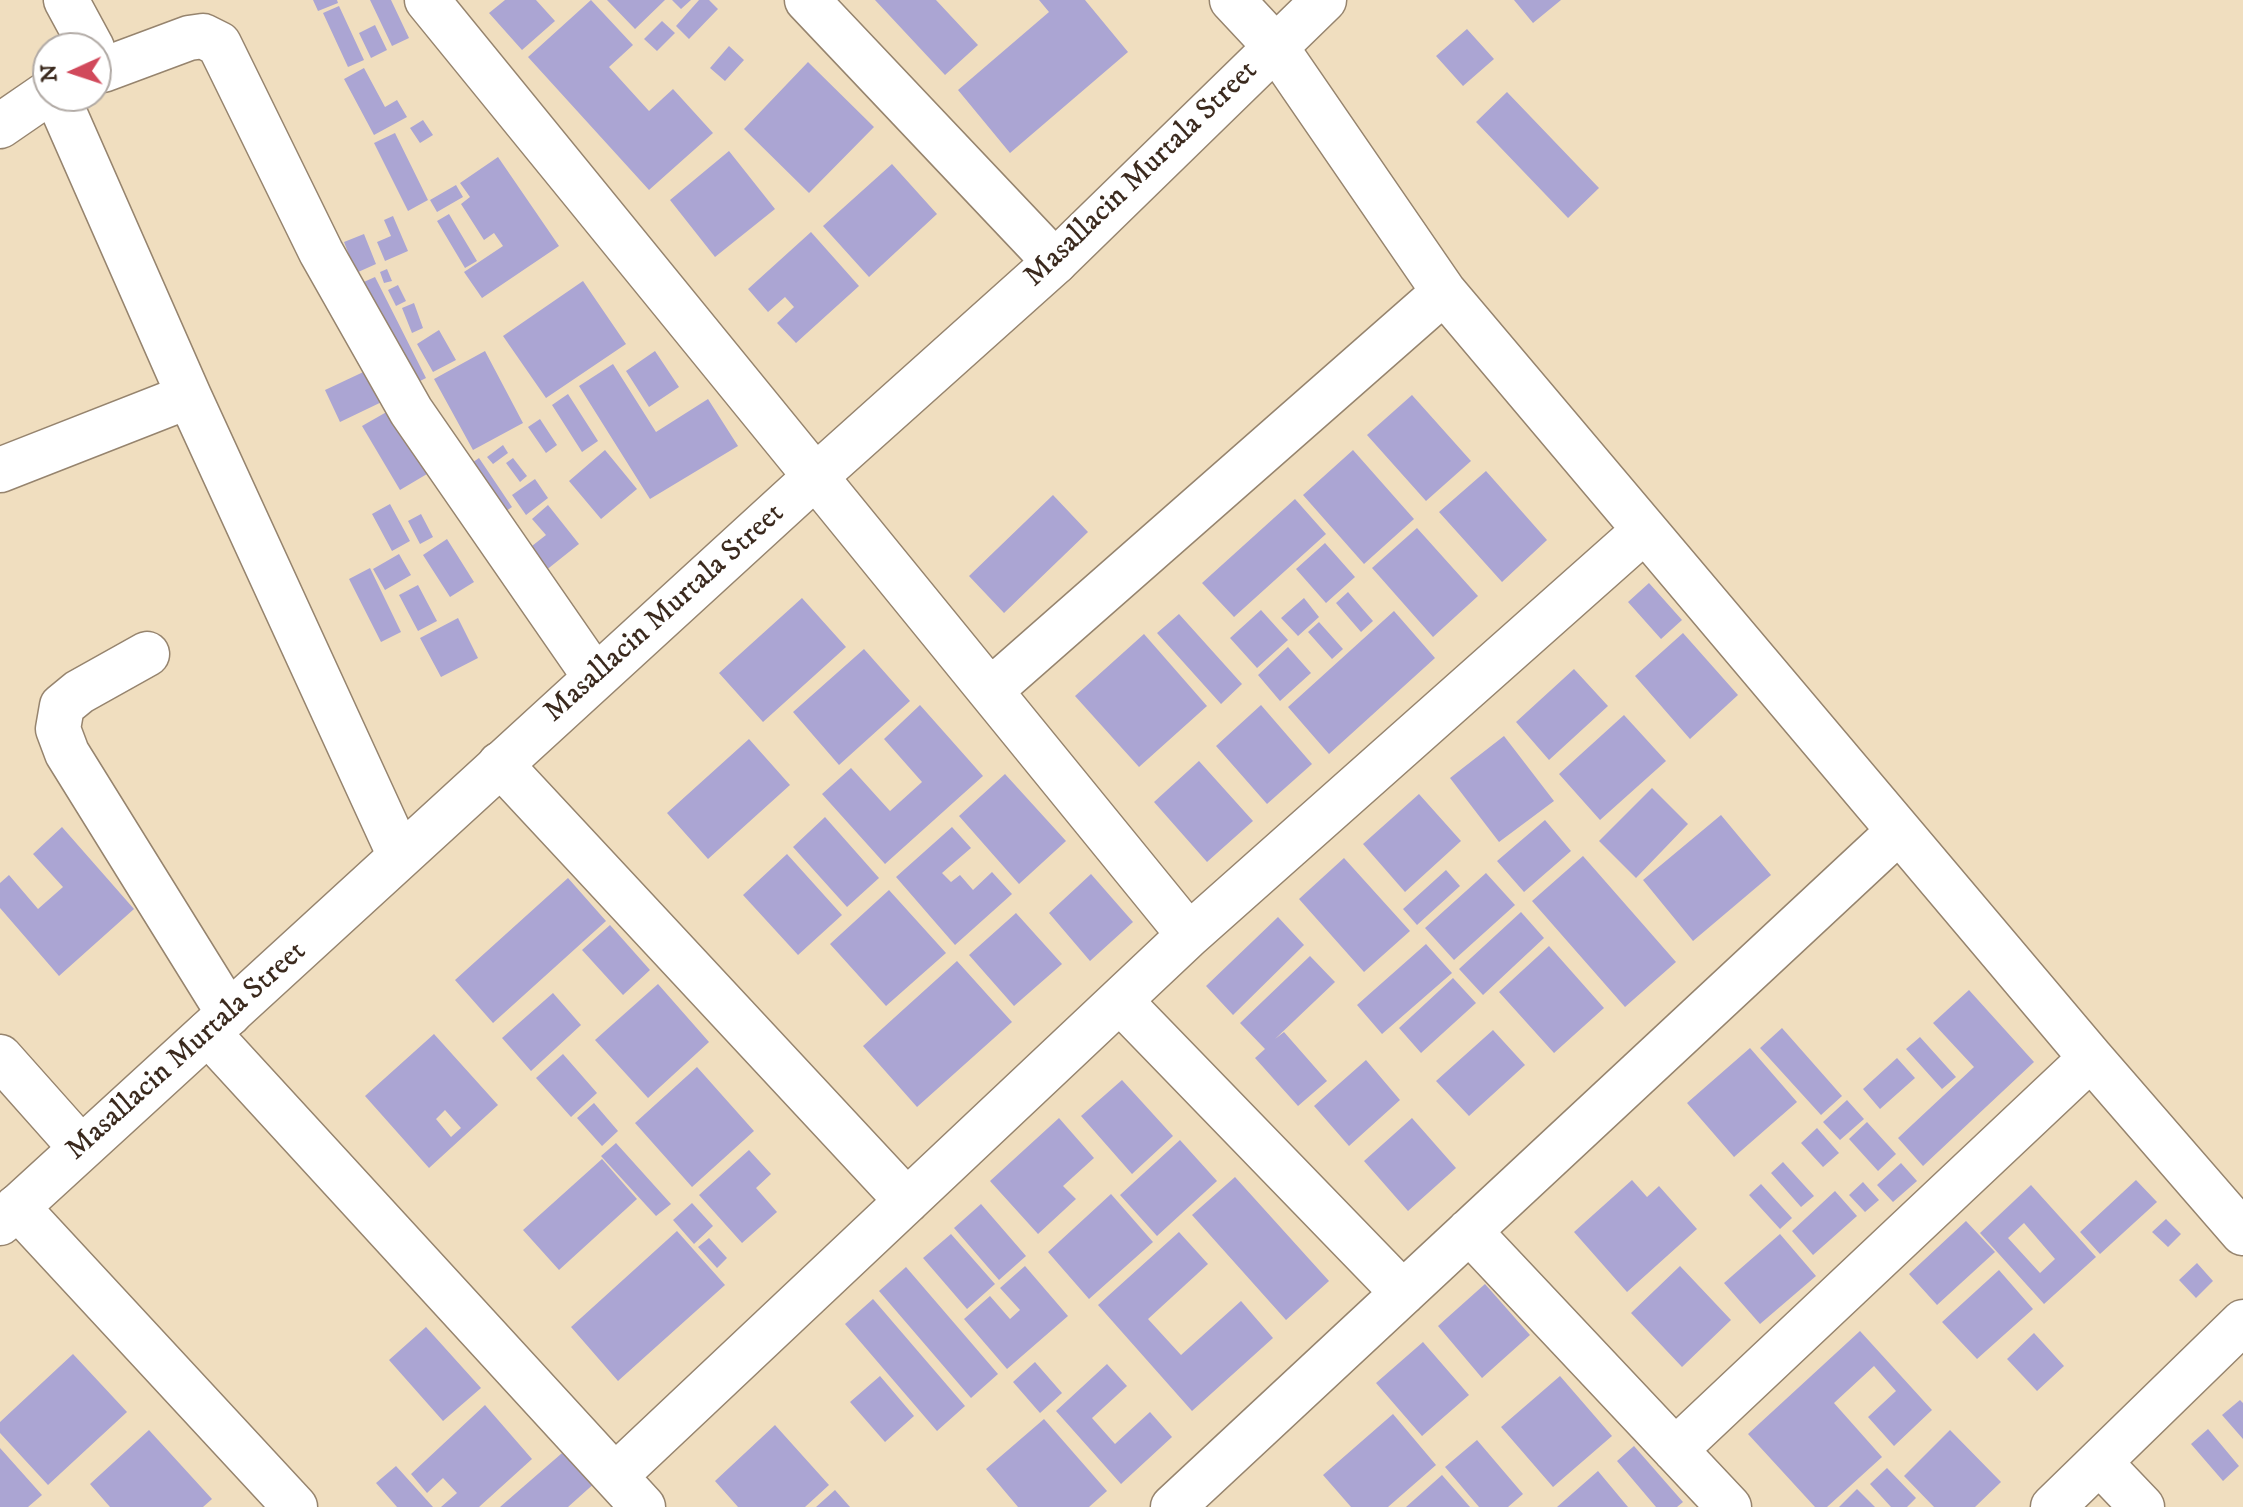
<!DOCTYPE html>
<html>
<head>
<meta charset="utf-8">
<style>
  body { margin:0 }
  #map { position:relative; width:2243px; height:1507px; overflow:hidden; background:#f0debf; font-family:"IM FELL DW Pica",serif }
  canvas { display:block }
  .north { position:absolute; left:32px; top:32px; width:80px; height:80px; box-sizing:border-box; background:#fff; border:2px solid #b1aaa5; border-radius:50%; rotate:267deg; font-size:22px; font-weight:700; line-height:32px; text-align:center; color:#3b2a1e }
  .north::after { content:''; display:block; margin:auto; width:28px; height:36px; background:#d1495b; clip-path:polygon(50% 0,100% 100%,50% 72%,0 100%) }
</style>
</head>
<body>
<div id="map">
<canvas width="2243" height="1507"></canvas>
<div class="north">N</div>
</div>
<script>
const ctx = document.querySelector('canvas').getContext('2d');
ctx.lineJoin = 'round';
function fill(path, color) {
  ctx.fillStyle = color;
  ctx.fill(path, 'evenodd');
}
function poly(rows) {
  const path = new Path2D();
  for (const r of rows) {
    path.moveTo(r[0], r[1]);
    for (let i = 2; i < r.length; i += 2) path.lineTo(r[i], r[i + 1]);
  }
  return path;
}
function trace(path, color, width, dash) {
  ctx.strokeStyle = color;
  ctx.lineWidth = width;
  ctx.lineCap = dash ? 'butt' : 'round';
  ctx.setLineDash(dash || []);
  ctx.stroke(path);
}
function label(font, color, halo, rows, align = 'center') {
  ctx.font = font + ' "IM FELL DW Pica",serif';
  ctx.lineWidth = 7;
  ctx.setLineDash([]);
  ctx.textBaseline = 'middle';
  ctx.strokeStyle = halo;
  ctx.fillStyle = color;
  for (const [text, x, y, turn = 0] of rows) {
    ctx.save();
    ctx.translate(x, y);
    ctx.rotate((+turn || 0) * Math.PI / 180);
    ctx.textAlign = isNaN(turn) ? turn : align;
    if (halo) ctx.strokeText(text, 0, 0);
    ctx.fillText(text, 0, 0);
    ctx.restore();
  }
}
const building = poly([
  [313,0,337,0,338,3,318,11],
  [370,0,391,0,409,38,392,46],
  [505,0,536,0,555,21,522,50,489,13],
  [591,0,633,45,609,67,649,111,673,89,713,133,649,190,528,57],
  [607,0,665,0,635,29],
  [672,0,691,0,681,9],
  [699,0,709,0,718,9,689,39,676,26],
  [875,0,936,0,978,45,945,75],
  [1039,0,1085,0,1128,52,1010,153,958,90,1049,12],
  [1514,0,1561,0,1533,23],
  [339,6,364,60,348,67,323,13],
  [662,21,675,33,657,51,644,39],
  [375,25,387,50,371,58,359,33],
  [1467,29,1494,59,1463,86,1436,56],
  [729,46,744,60,725,81,710,68],
  [808,62,874,127,809,193,744,129],
  [364,68,385,107,397,100,407,117,374,135,344,79],
  [1507,92,1599,188,1568,218,1476,122],
  [423,120,433,135,420,143,410,128],
  [395,133,428,200,408,211,374,143],
  [729,151,775,209,715,257,670,200],
  [498,157,559,246,482,298,464,272,503,246,494,233,484,240,461,204,470,197,460,183],
  [892,164,937,214,869,277,823,226],
  [456,185,463,197,437,212,430,200],
  [449,214,477,261,465,268,437,221],
  [393,216,408,251,385,261,377,242,391,236,384,220],
  [811,232,859,286,796,343,777,323,794,307,785,297,768,312,748,289],
  [364,234,376,264,356,273,344,242],
  [387,269,392,281,384,283,380,272],
  [375,277,426,378,408,387,357,285],
  [583,281,626,344,546,398,503,336],
  [398,285,406,301,396,306,388,290],
  [414,303,423,328,412,333,402,308],
  [439,330,456,360,433,372,417,344],
  [485,351,523,423,473,450,434,379],
  [655,351,679,387,649,407,626,371],
  [613,364,656,432,708,399,738,446,650,499,579,386],
  [374,367,390,398,340,422,325,390],
  [568,394,598,441,582,452,552,405],
  [1412,395,1471,461,1426,501,1367,435],
  [390,410,427,474,400,490,362,426],
  [540,419,557,445,546,453,528,427],
  [503,445,508,453,493,464,487,457],
  [605,450,637,489,601,519,569,481],
  [1353,450,1414,519,1364,564,1303,495],
  [479,458,512,507,493,520,460,471],
  [513,458,527,476,520,482,506,463],
  [1486,471,1547,540,1502,582,1439,512],
  [535,479,548,498,526,515,512,495],
  [1053,495,1088,532,1004,613,969,576],
  [1295,499,1326,534,1234,617,1202,583],
  [390,504,410,541,392,551,372,514],
  [548,505,579,544,540,575,523,553,546,535,532,519],
  [421,514,433,537,420,544,408,521],
  [1417,528,1478,596,1433,637,1372,568],
  [447,539,474,582,450,597,423,555],
  [1325,543,1355,577,1326,603,1296,569],
  [399,554,411,575,385,590,373,569],
  [370,568,401,632,381,642,349,579],
  [1649,583,1682,620,1661,639,1628,602],
  [418,585,437,621,418,631,399,595],
  [1348,592,1373,621,1361,632,1336,603],
  [802,598,846,647,763,722,719,673],
  [1304,598,1319,617,1298,636,1281,618],
  [1261,610,1288,640,1257,668,1230,638],
  [1394,611,1435,658,1329,754,1288,707],
  [1179,614,1242,684,1221,704,1157,633],
  [458,618,478,658,441,677,420,638],
  [1319,622,1343,649,1332,659,1308,632],
  [1683,633,1738,695,1690,739,1635,676],
  [1144,634,1207,706,1139,767,1075,696],
  [1288,647,1311,673,1280,701,1258,675],
  [864,649,910,701,839,765,793,712],
  [1574,669,1608,706,1549,760,1516,722],
  [920,705,983,776,885,864,822,794,851,768,890,811,922,782,884,739],
  [1261,705,1312,764,1267,804,1216,746],
  [1624,715,1666,761,1600,820,1559,774],
  [1504,736,1554,801,1499,842,1450,778],
  [749,739,790,785,708,859,667,813],
  [1199,761,1253,821,1207,862,1154,802],
  [1005,774,1066,841,1019,884,959,816],
  [1652,788,1688,824,1636,878,1599,841],
  [1419,794,1461,841,1405,892,1363,844],
  [1721,815,1771,875,1693,941,1643,880],
  [825,817,879,878,847,907,793,847],
  [1545,820,1571,851,1524,892,1497,861],
  [62,827,134,909,59,976,0,908,0,883,9,875,38,909,63,887,33,854],
  [952,827,971,848,942,873,951,882,960,875,973,890,992,872,1012,894,955,945,896,877],
  [787,854,842,915,798,955,743,895],
  [1583,856,1676,962,1625,1007,1532,901],
  [1344,858,1410,931,1364,972,1299,899],
  [1446,870,1460,886,1417,925,1403,909],
  [1486,873,1515,905,1454,960,1425,928],
  [1091,874,1133,922,1090,961,1049,913],
  [568,878,606,921,493,1023,455,980],
  [889,890,946,953,886,1006,830,944],
  [1521,912,1544,938,1483,995,1459,969],
  [1016,913,1062,964,1014,1006,969,955],
  [1278,917,1304,945,1233,1015,1206,986],
  [610,925,650,970,623,995,582,950],
  [1426,944,1452,973,1382,1034,1357,1005],
  [1549,946,1604,1008,1554,1053,1499,992],
  [1310,956,1335,982,1275,1039,1284,1032,1327,1081,1298,1106,1255,1058,1265,1049,1240,1023],
  [957,961,1012,1022,917,1107,863,1046],
  [1453,978,1476,1003,1421,1053,1399,1028],
  [658,984,709,1042,648,1098,595,1040],
  [1969,990,2034,1062,1923,1166,1898,1138,1974,1067,1933,1023],
  [553,993,581,1025,531,1071,502,1038],
  [1782,1028,1842,1096,1821,1115,1760,1048],
  [1493,1030,1525,1065,1469,1116,1436,1081],
  [434,1034,498,1105,429,1168,365,1096],
  [445,1110,461,1128,451,1137,436,1119],
  [1920,1037,1956,1077,1942,1089,1906,1049],
  [1750,1048,1797,1102,1734,1157,1687,1103],
  [563,1054,597,1093,571,1117,536,1078],
  [1897,1058,1915,1078,1880,1109,1863,1089],
  [1366,1060,1400,1100,1349,1146,1314,1106],
  [697,1067,754,1131,692,1187,635,1123],
  [1122,1080,1173,1136,1132,1174,1081,1116],
  [1847,1100,1864,1119,1840,1140,1823,1122],
  [594,1103,618,1131,602,1146,577,1118],
  [1059,1118,1094,1158,1063,1186,1076,1199,1038,1234,990,1181],
  [1412,1118,1456,1168,1408,1211,1364,1161],
  [1867,1122,1896,1154,1878,1171,1849,1139],
  [1817,1128,1839,1153,1823,1167,1801,1143],
  [1180,1140,1217,1181,1157,1236,1120,1195],
  [616,1143,671,1204,656,1216,601,1156],
  [749,1150,771,1174,756,1188,777,1212,742,1243,699,1195],
  [602,1159,637,1199,559,1270,523,1230],
  [1783,1162,1814,1196,1801,1207,1771,1173],
  [1901,1163,1917,1181,1893,1202,1877,1185],
  [1235,1177,1329,1281,1286,1320,1192,1215],
  [1632,1180,1647,1197,1659,1186,1697,1229,1627,1292,1574,1232],
  [2136,1180,2157,1202,2100,1254,2080,1232],
  [1863,1182,1879,1200,1865,1212,1849,1195],
  [1761,1184,1792,1218,1780,1229,1749,1195],
  [2031,1185,2096,1257,2044,1304,1980,1233],
  [2024,1223,2055,1259,2040,1273,2008,1238],
  [1835,1191,1857,1216,1813,1255,1792,1231],
  [1111,1194,1153,1242,1089,1299,1048,1252],
  [692,1203,713,1226,694,1244,673,1220],
  [981,1204,1026,1256,999,1280,954,1228],
  [2166,1219,2181,1234,2168,1247,2152,1232],
  [1966,1221,1995,1252,1937,1305,1909,1274],
  [677,1231,725,1285,618,1381,571,1327],
  [1179,1232,1208,1264,1148,1319,1181,1355,1241,1301,1273,1338,1192,1411,1098,1305],
  [951,1234,995,1284,967,1309,923,1258],
  [1780,1234,1816,1276,1760,1324,1724,1283],
  [709,1238,727,1258,717,1268,698,1247],
  [2197,1263,2213,1281,2196,1298,2179,1280],
  [1025,1266,1068,1316,1007,1369,964,1319,990,1296,1010,1319,1020,1310,1000,1288],
  [1680,1266,1731,1320,1682,1367,1631,1313],
  [906,1267,998,1374,971,1398,879,1291],
  [1999,1270,2033,1309,1977,1359,1942,1322],
  [1485,1284,1530,1335,1482,1378,1438,1326],
  [873,1299,965,1406,937,1431,845,1324],
  [426,1327,481,1388,443,1421,389,1360],
  [1860,1331,1932,1410,1894,1446,1868,1417,1896,1391,1874,1366,1834,1403,1882,1457,1827,1507,1815,1507,1748,1434],
  [2034,1333,2064,1366,2037,1391,2007,1359],
  [1423,1342,1469,1395,1422,1436,1376,1383],
  [73,1354,127,1412,48,1485,0,1433,0,1422],
  [1035,1362,1062,1393,1040,1413,1013,1382],
  [1107,1364,1127,1386,1092,1418,1115,1444,1150,1412,1172,1437,1121,1484,1056,1411],
  [880,1376,914,1416,885,1442,850,1402],
  [1560,1376,1612,1436,1553,1487,1501,1427],
  [2240,1400,2243,1403,2243,1439,2222,1415],
  [485,1405,532,1459,479,1507,441,1507,457,1493,443,1478,427,1493,411,1474],
  [1393,1414,1436,1465,1388,1507,1351,1507,1323,1475],
  [1044,1419,1107,1491,1089,1507,1018,1507,986,1469],
  [775,1425,829,1485,805,1507,738,1507,715,1481],
  [2208,1429,2239,1466,2223,1481,2191,1444],
  [149,1430,212,1499,203,1507,110,1507,90,1484],
  [1950,1430,2001,1482,1975,1507,1934,1507,1904,1476],
  [1477,1440,1523,1494,1508,1507,1479,1507,1445,1467],
  [1634,1446,1683,1502,1677,1507,1656,1507,1617,1461],
  [569,1447,597,1481,568,1507,500,1507],
  [0,1448,42,1495,28,1507,0,1507],
  [396,1466,433,1507,397,1507,376,1483],
  [1887,1468,1916,1498,1907,1507,1891,1507,1870,1484],
  [1598,1471,1628,1507,1557,1507],
  [1442,1475,1470,1507,1406,1507],
  [1857,1489,1875,1507,1839,1507],
  [835,1490,850,1507,816,1507]
]);
const minor = poly([
  [66,0,92,48],
  [427,0,1189,935],
  [807,0,1055,262],
  [1232,0,1275,46,1444,292,2091,1058,2243,1233],
  [103,70,189,38,203,36,219,44,321,252,411,411,595,677],
  [57,96,189,396,400,856],
  [0,126,48,93],
  [0,470,189,396],
  [147,654,79,692,62,706,58,729,67,753,229,1014],
  [991,690,1444,292],
  [500,764,907,1201],
  [1120,1001,1403,1293],
  [208,1033,643,1507],
  [0,1057,81,1148],
  [17,1207,295,1507],
  [1469,1231,1729,1507],
  [1675,1450,2091,1058],
  [2100,1463,2142,1507],
  [615,1476,1189,935,1645,530],
  [1173,1507,1899,831],
  [2053,1507,2243,1322]
]);
const tertiary = poly([
  [0,1223,815,477,1055,262,1324,0]
]);
const streetNames = [
  ["Masallacin Murtala Street",1142,175,-44],
  ["Masallacin Murtala Street",665,614,-42],
  ["Masallacin Murtala Street",187,1052,-42]
];
fill(building, '#aba5d3');
trace(minor, '#96846e', 47);
trace(tertiary, '#96846e', 47);
trace(minor, '#fff', 44);
trace(tertiary, '#fff', 44);
label('30px', '#3b2a1e', '#fff', streetNames);
</script>
</body>
</html>
